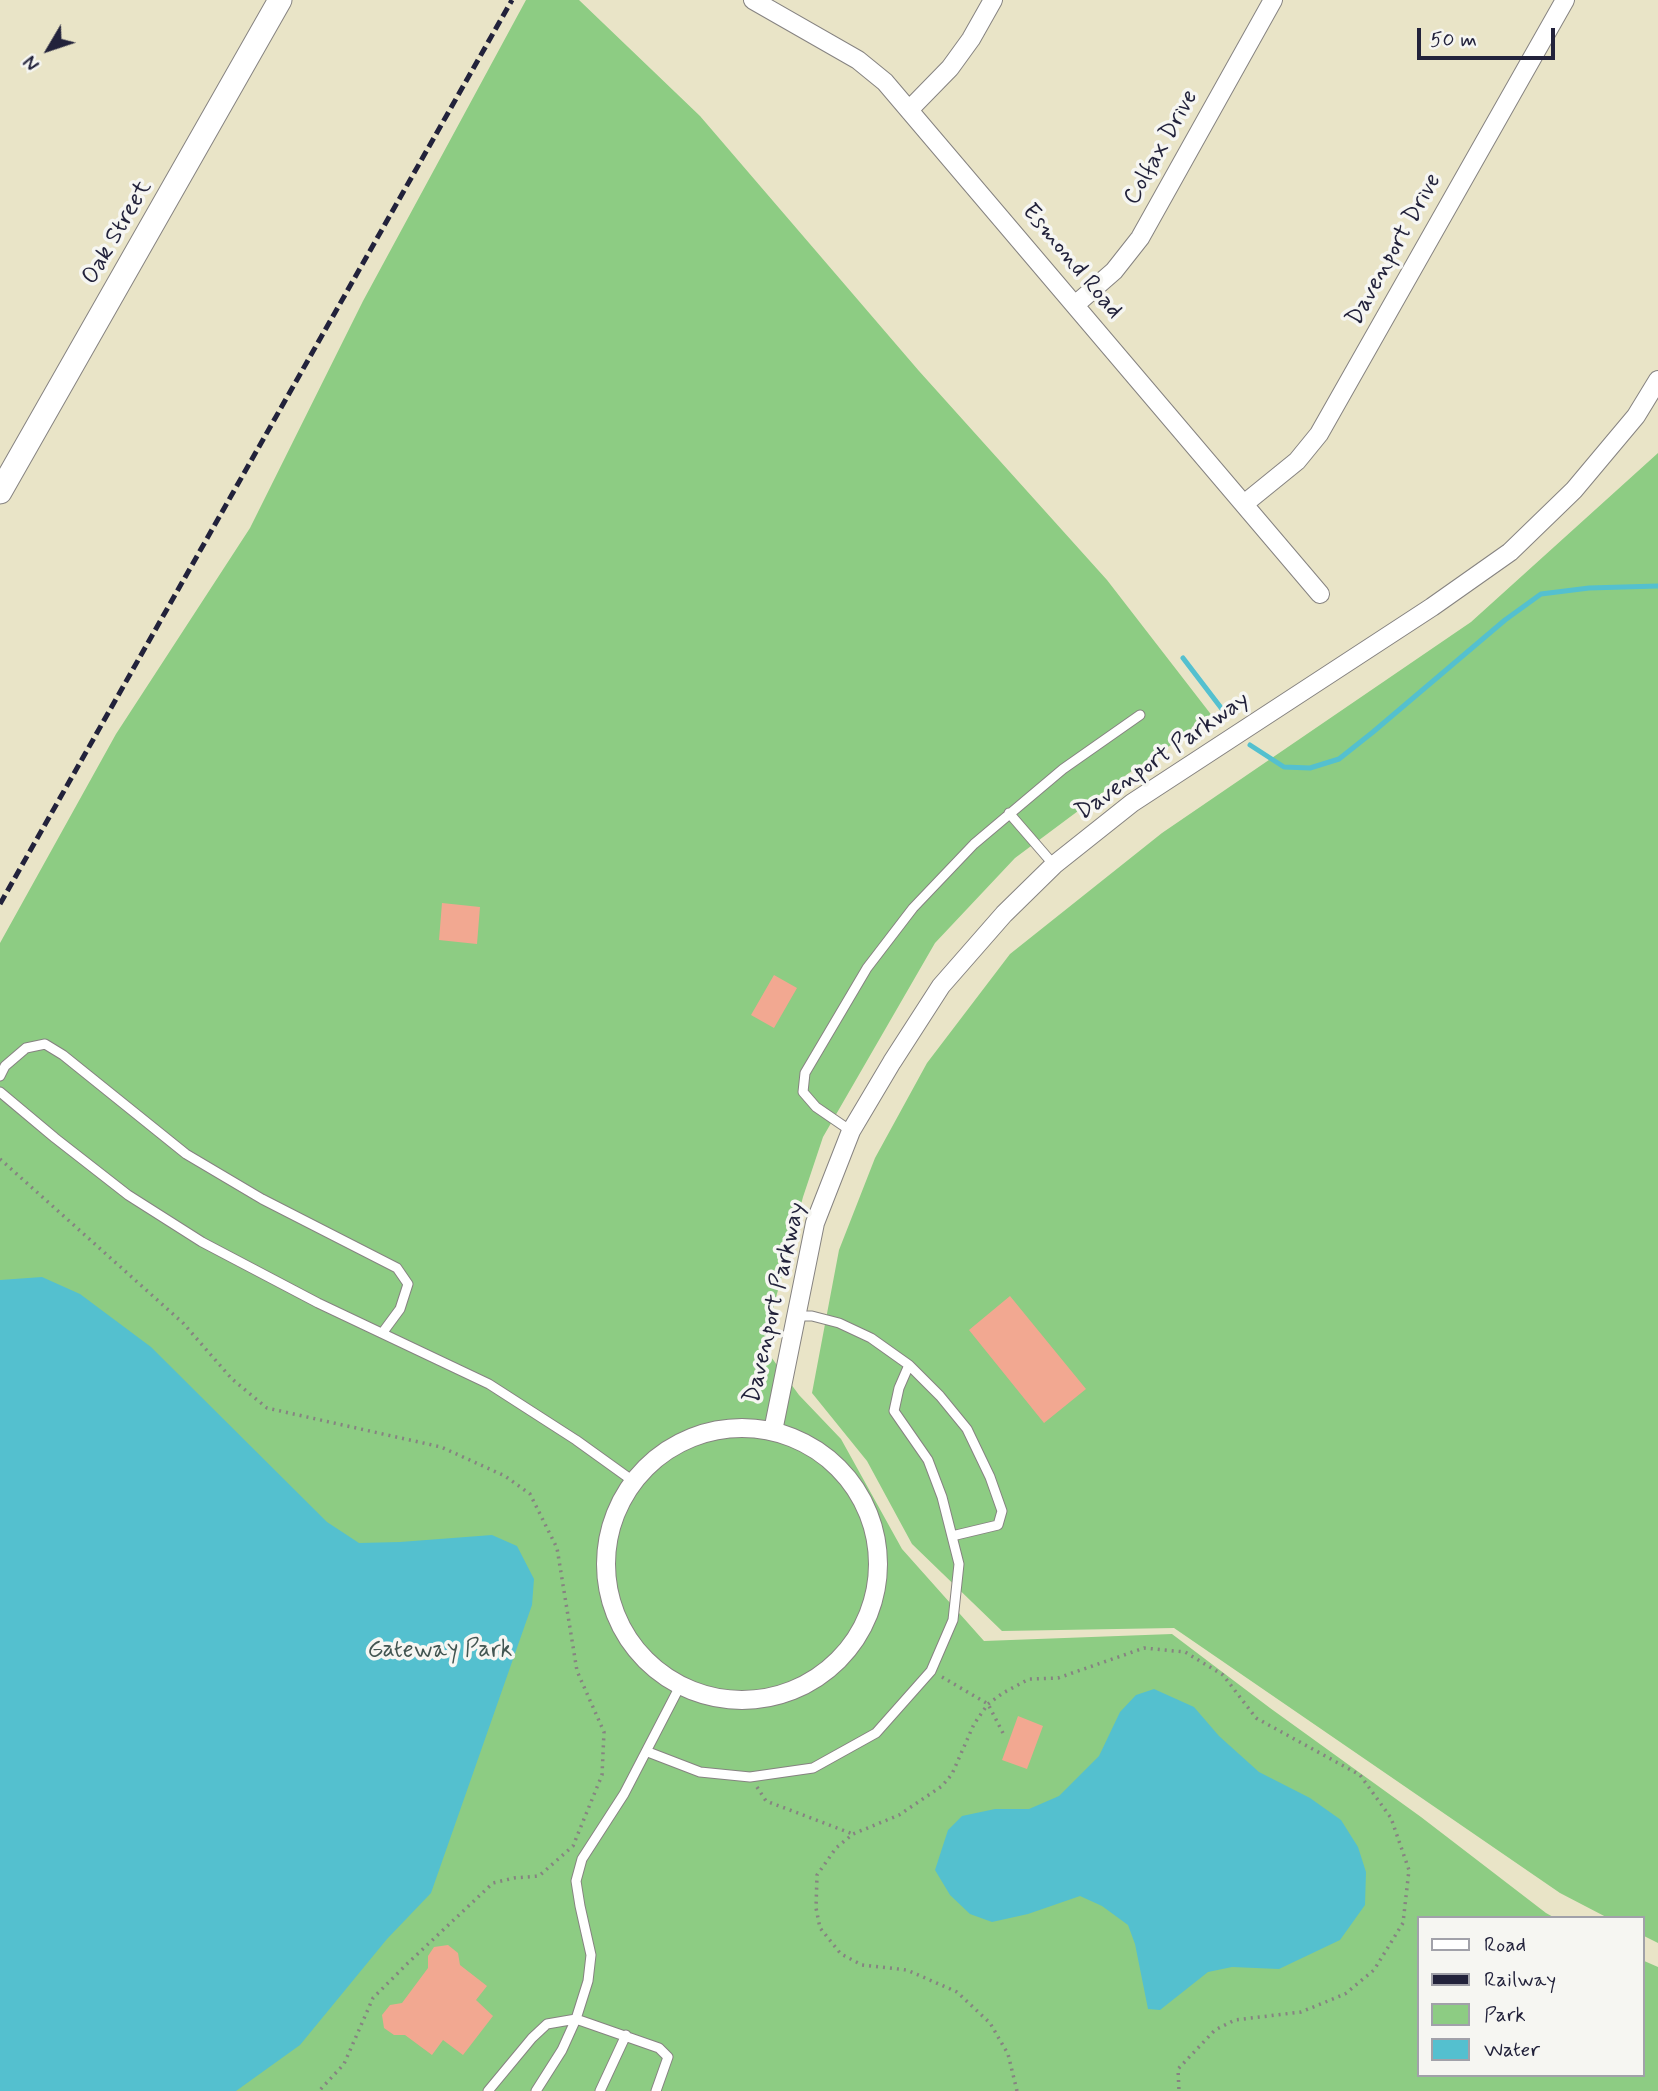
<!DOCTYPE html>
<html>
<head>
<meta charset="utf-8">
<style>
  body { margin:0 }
  #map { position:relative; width:1658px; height:2091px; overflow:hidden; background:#e9e4c7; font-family:Mynerve,sans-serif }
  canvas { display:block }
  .legend { position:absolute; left:1417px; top:1916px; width:228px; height:161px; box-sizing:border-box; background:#f6f6f2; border:2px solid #a1a1a9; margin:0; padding:9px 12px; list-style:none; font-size:21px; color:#22223b }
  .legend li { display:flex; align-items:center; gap:14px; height:35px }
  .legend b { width:35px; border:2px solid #a1a1a9 }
  .north { position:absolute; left:14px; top:14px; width:70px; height:70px; -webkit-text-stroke:5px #f6f6f2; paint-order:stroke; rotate:231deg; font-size:19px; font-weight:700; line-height:28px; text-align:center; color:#22223b }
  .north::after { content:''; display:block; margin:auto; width:24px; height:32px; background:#22223b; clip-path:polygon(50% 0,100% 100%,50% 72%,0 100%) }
  .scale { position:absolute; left:1417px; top:28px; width:138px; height:32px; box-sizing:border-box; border:4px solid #22223b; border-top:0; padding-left:9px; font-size:21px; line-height:24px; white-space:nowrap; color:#22223b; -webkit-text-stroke:5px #f6f6f2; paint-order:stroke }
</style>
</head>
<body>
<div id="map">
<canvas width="1658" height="2091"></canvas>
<ul class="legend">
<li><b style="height:9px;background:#fff"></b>Road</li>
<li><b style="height:9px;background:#22223b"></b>Railway</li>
<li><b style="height:19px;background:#8dcc83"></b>Park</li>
<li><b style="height:19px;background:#54c0cf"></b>Water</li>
</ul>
<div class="north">N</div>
<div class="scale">50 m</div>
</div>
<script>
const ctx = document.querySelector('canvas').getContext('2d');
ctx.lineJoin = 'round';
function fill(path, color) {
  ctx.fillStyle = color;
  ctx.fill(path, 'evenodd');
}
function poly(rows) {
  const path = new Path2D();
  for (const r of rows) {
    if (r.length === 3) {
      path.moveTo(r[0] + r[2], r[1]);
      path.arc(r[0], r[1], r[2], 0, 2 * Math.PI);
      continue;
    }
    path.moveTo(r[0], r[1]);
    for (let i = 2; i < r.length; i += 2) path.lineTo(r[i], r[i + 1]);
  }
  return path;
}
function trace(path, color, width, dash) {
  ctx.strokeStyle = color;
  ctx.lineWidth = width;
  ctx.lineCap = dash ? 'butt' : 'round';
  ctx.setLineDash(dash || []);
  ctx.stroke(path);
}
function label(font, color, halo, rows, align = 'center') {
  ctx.font = font + ' Mynerve,sans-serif';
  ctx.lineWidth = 7;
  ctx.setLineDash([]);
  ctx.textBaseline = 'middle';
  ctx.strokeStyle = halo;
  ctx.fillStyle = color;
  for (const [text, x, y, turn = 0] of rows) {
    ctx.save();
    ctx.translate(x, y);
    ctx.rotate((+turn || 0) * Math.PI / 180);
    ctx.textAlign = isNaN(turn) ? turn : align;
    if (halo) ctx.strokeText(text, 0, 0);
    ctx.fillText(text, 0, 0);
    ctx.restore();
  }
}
const green = poly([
  [526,0,579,0,700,116,919,371,1107,580,1213,717,1129,773,1015,858,935,943,823,1137,803,1197,763,1346,799,1395,841,1439,902,1549,984,1641,1172,1634,1270,1708,1421,1817,1546,1913,1555,1918,1418,1918,1418,2075,1642,2075,1642,1960,1658,1967,1658,2091,0,2091,0,943,116,734,250,528,363,301],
  [1658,453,1658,1943,1642,1935,1642,1918,1608,1918,1560,1893,1174,1628,1002,1631,912,1544,867,1461,812,1393,839,1250,875,1158,927,1063,1010,954,1162,833,1471,622]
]);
const water = poly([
  [42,1277,80,1294,151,1347,327,1522,359,1543,400,1542,492,1535,517,1546,534,1579,532,1605,431,1893,387,1939,300,2045,236,2091,0,2091,0,1280],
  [1154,1689,1194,1707,1219,1736,1259,1772,1310,1798,1341,1820,1358,1847,1366,1872,1365,1905,1340,1940,1279,1969,1232,1967,1208,1972,1160,2010,1148,2009,1135,1944,1128,1925,1102,1906,1080,1896,1028,1914,992,1922,970,1914,950,1895,935,1870,948,1830,962,1816,995,1809,1029,1809,1059,1796,1099,1756,1120,1712,1136,1695]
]);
const stream = poly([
  [1183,658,1225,713],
  [1250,745,1284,767,1310,768,1339,759,1373,732,1505,620,1541,594,1589,588,1658,586]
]);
const building = poly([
  [442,903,480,907,477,944,439,940],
  [774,975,797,988,774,1028,751,1015],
  [1010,1296,1086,1389,1044,1423,969,1330],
  [1018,1716,1043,1726,1027,1769,1002,1760],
  [448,1945,458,1953,460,1965,487,1986,476,2000,493,2016,463,2055,443,2040,432,2055,405,2035,394,2035,384,2028,382,2015,390,2005,402,2003,428,1968,428,1956,434,1947]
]);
const path = poly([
  [0,1159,183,1323,232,1379,267,1408,441,1447,505,1476,530,1494,557,1548,577,1671,604,1732,602,1775,573,1846,539,1876,514,1878,493,1883,408,1963,373,1998,344,2064,319,2091],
  [942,1677,988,1704,1005,1737],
  [757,1787,766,1801,853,1834],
  [1017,2091,1008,2054,990,2023,957,1992,907,1970,862,1965,841,1954,820,1928,816,1908,817,1875,836,1848,853,1834,899,1815,942,1786,952,1774,974,1724,988,1704,1003,1693,1029,1679,1058,1678,1144,1648,1185,1652,1223,1675,1256,1718,1360,1775,1391,1818,1409,1870,1403,1923,1374,1970,1345,1994,1301,2012,1235,2020,1215,2030,1178,2069,1179,2091]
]);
const service = poly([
  [1009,813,1054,865],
  [0,1076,5,1066,26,1048,45,1044,63,1055,186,1154,262,1199,397,1268,408,1284,400,1309,383,1332],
  [0,1092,55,1138,128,1195,202,1242,318,1303,489,1384,576,1440,633,1481],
  [851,1131,816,1107,803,1092,805,1073,867,968,913,908,974,844,1063,769,1140,715],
  [909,1365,940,1396,967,1429,990,1477,1002,1511,998,1525,952,1536],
  [648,1752,700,1772,750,1777,813,1768,876,1733,931,1671,953,1620,959,1564,942,1497,928,1460,894,1411,899,1388,909,1365,871,1338,839,1323,812,1316,795,1316],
  [488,2091,532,2038,547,2024,576,2019,659,2048,668,2057,656,2091],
  [536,2091,562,2050,576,2019,588,1981,591,1955,580,1906,576,1881,582,1859,624,1794,680,1686],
  [600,2091,626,2035]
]);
const minor = poly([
  [753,0,858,60,885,82,1320,594],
  [909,110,950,68,971,39,993,0],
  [1075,305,1114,271,1140,238,1273,0],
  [1244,504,1297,461,1319,434,1565,0],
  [742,1564,136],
  [773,1431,815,1223,851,1131,892,1062,941,986,1004,914,1054,865,1132,803,1432,607,1510,552,1574,490,1636,416,1658,380]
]);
const tertiary = poly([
  [0,492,280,0]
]);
const rail = poly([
  [0,904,512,0]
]);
const streetNames = [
  ["Colfax Drive",1162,148,-61],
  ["Oak Street",118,233,-60],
  ["Davenport Drive",1395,250,-61],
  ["Esmond Road",1071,262,50],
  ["Davenport Parkway",1163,757,-35],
  ["Davenport Parkway",776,1303,-77]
];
const parkNames = [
  ["Gateway Park",440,1651]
];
fill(green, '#8dcc83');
fill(water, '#54c0cf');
trace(stream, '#54c0cf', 5);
fill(building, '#f2a891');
trace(service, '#868381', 11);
trace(minor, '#868381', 20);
trace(tertiary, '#868381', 25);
trace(path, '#868381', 3.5, [2, 5]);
trace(service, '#fff', 9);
trace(minor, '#fff', 18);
trace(tertiary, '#fff', 23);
trace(rail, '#22223b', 5, [10, 5]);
label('24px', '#22223b', '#f6f6f2', streetNames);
label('24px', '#425551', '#f6f6f2', parkNames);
</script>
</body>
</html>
